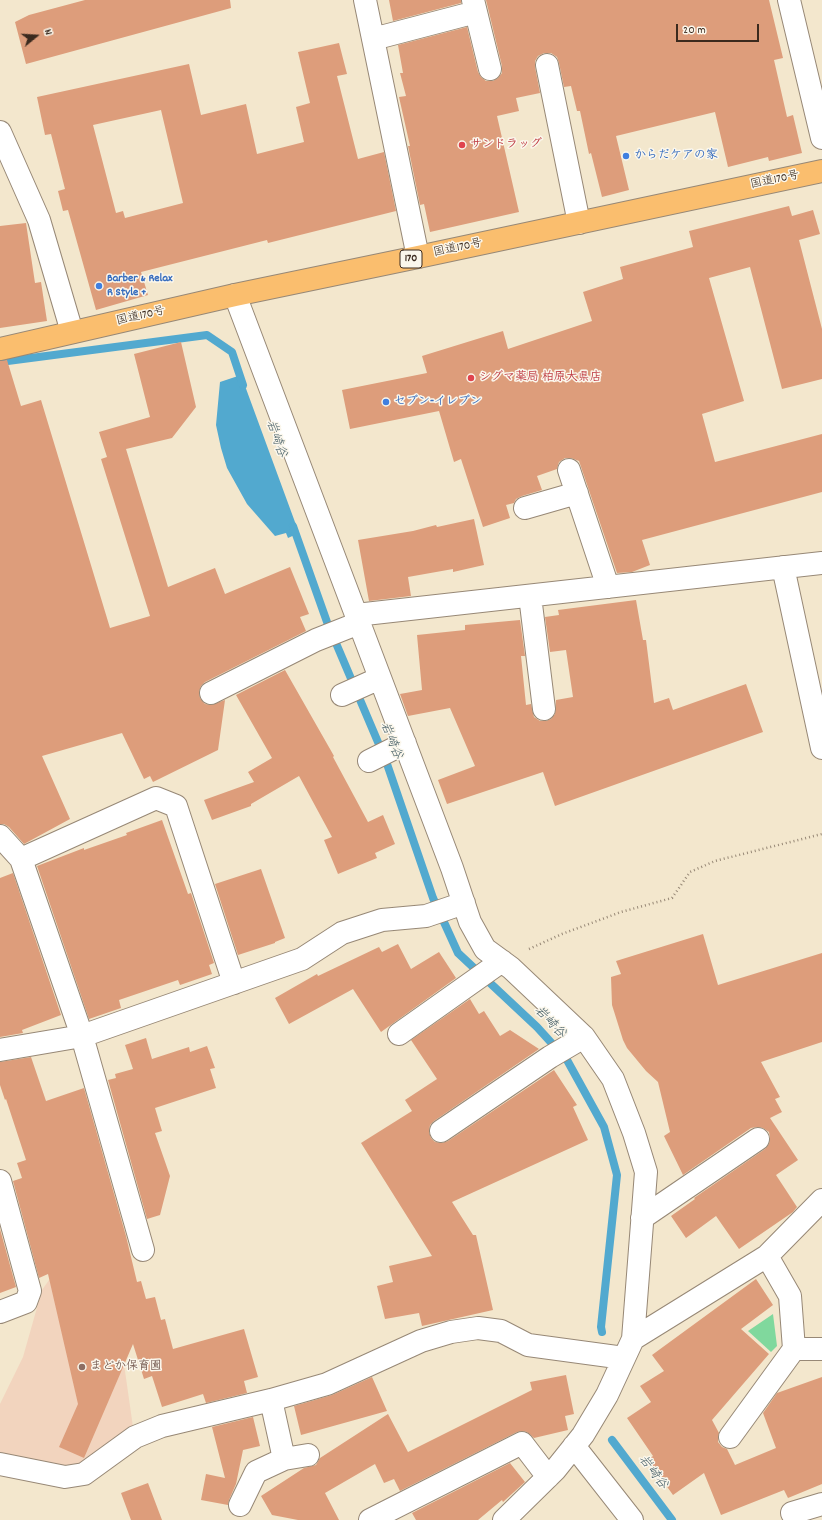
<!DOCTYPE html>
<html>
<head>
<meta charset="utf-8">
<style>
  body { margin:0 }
  #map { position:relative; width:822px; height:1520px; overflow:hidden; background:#f3e7cd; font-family:Dekko,sans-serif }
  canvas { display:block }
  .north { position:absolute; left:16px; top:16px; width:40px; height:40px; -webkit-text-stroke:3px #fbf7ec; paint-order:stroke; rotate:72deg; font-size:11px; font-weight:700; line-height:16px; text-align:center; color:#3b2a1e }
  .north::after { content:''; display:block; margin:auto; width:14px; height:18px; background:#3b2a1e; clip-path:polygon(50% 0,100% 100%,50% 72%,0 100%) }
  .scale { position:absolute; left:676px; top:24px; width:83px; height:18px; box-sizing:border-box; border:2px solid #3b2a1e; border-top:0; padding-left:5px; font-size:12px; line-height:14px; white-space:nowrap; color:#3b2a1e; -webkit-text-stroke:3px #fbf7ec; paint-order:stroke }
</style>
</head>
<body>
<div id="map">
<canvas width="822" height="1520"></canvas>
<div class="north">N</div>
<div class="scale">20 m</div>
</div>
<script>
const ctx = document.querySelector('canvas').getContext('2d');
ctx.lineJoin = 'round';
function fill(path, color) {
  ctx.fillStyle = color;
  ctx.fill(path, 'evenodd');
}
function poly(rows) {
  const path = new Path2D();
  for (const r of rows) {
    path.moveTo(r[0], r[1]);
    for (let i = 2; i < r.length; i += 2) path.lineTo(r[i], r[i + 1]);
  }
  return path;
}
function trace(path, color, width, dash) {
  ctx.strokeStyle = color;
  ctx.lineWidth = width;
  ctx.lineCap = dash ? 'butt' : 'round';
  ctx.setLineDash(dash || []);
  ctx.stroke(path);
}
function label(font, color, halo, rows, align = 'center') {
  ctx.font = font + ' Dekko,"Klee One",sans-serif';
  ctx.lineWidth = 3;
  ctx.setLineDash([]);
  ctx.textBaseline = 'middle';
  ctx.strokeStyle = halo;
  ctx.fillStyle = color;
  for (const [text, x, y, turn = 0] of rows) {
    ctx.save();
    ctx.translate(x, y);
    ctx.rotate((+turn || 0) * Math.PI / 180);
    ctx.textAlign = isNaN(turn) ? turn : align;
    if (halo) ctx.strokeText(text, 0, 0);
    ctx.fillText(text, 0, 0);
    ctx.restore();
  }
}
const built = poly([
  [56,1270,119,1329,133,1427,91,1460,73,1467,0,1454,0,1404,23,1357,42,1290]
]);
const green = poly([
  [773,1314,777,1346,771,1352,748,1331]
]);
const water = poly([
  [241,375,299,533,288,538,286,533,275,536,247,504,227,468,221,448,216,425,220,382]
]);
const stream = poly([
  [0,362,207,335,232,352,243,385],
  [293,526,327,622,386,761,433,898,458,953,537,1027,567,1060,604,1127,617,1175,601,1327,602,1332],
  [612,1440,672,1520]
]);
const building = poly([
  [85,0,230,0,231,8,26,64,15,22,29,15],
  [389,0,461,0,461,3,393,21],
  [486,0,769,0,783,58,774,60,787,117,793,115,802,153,769,161,768,157,728,167,715,112,616,136,629,190,602,197,591,153,589,154,580,111,577,111,571,86,564,87,559,63,557,57,551,53,544,53,538,56,535,61,535,67,540,93,516,98,519,111,497,116,519,212,430,232,424,204,420,205,408,146,410,146,399,97,406,96,400,73,403,73,398,45,467,27,478,72,481,77,486,81,493,81,498,78,502,73,502,66],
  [339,43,347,74,337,76,358,159,384,152,396,211,268,243,267,240,141,272,148,295,96,310,68,210,63,211,58,191,65,189,51,134,45,135,37,97,189,64,201,115,246,104,257,154,304,142,296,107,310,103,298,52],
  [161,110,183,203,125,218,123,211,116,213,93,125],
  [789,206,792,216,813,210,820,234,799,240,822,329,822,379,782,389,750,267,709,278,744,401,702,414,715,462,822,434,822,492,642,540,650,565,632,572,617,573,579,461,571,458,565,458,559,462,557,469,537,476,542,490,522,496,516,499,514,503,506,505,510,518,483,527,461,459,454,462,439,411,350,429,342,390,427,373,422,356,503,331,508,349,592,321,583,292,623,279,620,267,693,247,689,231],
  [26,223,35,283,41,282,47,321,0,328,0,226],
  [181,342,196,407,172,438,126,449,168,587,215,568,225,594,290,567,309,614,300,617,306,631,205,682,201,686,199,692,200,698,205,704,211,705,225,700,218,750,153,782,150,776,144,779,122,733,42,756,70,819,24,844,9,827,4,824,0,824,0,361,7,360,21,406,41,400,110,628,150,616,101,459,107,457,99,432,150,417,134,354],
  [474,519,484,565,453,572,453,569,408,577,411,596,369,601,358,540,413,531,436,525,437,527],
  [636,600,643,640,646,640,654,703,669,698,673,710,746,684,763,732,555,806,543,772,447,804,438,780,475,766,450,708,408,716,400,694,422,690,417,635,465,630,465,625,520,620,525,656,521,656,526,705,531,704,534,717,540,721,546,721,551,719,555,714,556,700,573,697,566,650,550,652,545,617,559,615,558,610],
  [285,670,334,756,333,757,368,822,383,815,395,844,375,853,377,858,338,874,324,840,332,837,299,776,251,804,251,806,212,820,204,800,254,782,248,772,272,758,236,695],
  [162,820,188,894,191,893,214,963,209,965,212,974,180,985,178,980,119,1000,121,1008,89,1019,37,866,84,848,84,850,127,835,126,833],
  [261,869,285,938,275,942,275,943,238,955,215,884],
  [13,873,61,1015,22,1030,23,1033,0,1037,0,878],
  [703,934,718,985,822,953,822,1042,761,1062,780,1097,775,1099,782,1112,770,1118,798,1160,776,1175,797,1207,793,1212,739,1249,716,1216,686,1238,671,1216,695,1199,694,1198,765,1149,769,1144,770,1138,769,1132,763,1128,757,1127,751,1128,683,1175,664,1136,670,1132,658,1082,646,1071,627,1048,623,1040,612,1005,611,977,621,974,616,961],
  [398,944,411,969,439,952,456,978,381,1032,353,989,289,1024,275,998,317,974,318,976,379,947,382,952],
  [470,999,479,1014,484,1011,500,1036,510,1030,539,1049,434,1121,430,1125,429,1132,431,1138,435,1142,442,1143,448,1141,554,1070,577,1105,573,1107,588,1140,452,1202,473,1235,476,1235,493,1310,422,1326,419,1313,385,1319,377,1286,393,1282,389,1266,432,1256,361,1143,412,1111,405,1100,437,1079,411,1040],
  [146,1038,152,1059,189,1047,190,1052,207,1046,215,1068,210,1069,216,1088,155,1108,162,1131,155,1133,170,1176,160,1215,147,1219,108,1080,116,1078,115,1074,133,1069,125,1045],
  [31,1057,46,1101,84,1088,126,1236,137,1282,141,1281,146,1299,155,1297,161,1320,165,1319,173,1349,244,1329,258,1377,244,1381,247,1393,206,1403,203,1394,162,1407,152,1376,144,1379,133,1344,84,1458,59,1447,78,1404,48,1274,39,1278,13,1181,22,1178,17,1163,26,1160,6,1099,5,1100,0,1085,0,1062],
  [0,1229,16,1287,0,1293],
  [756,1279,773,1305,741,1329,769,1354,712,1420,719,1433,718,1442,722,1447,727,1449,735,1465,776,1448,763,1413,777,1393,822,1377,822,1484,788,1498,784,1490,721,1515,704,1473,673,1495,648,1460,653,1456,627,1418,651,1402,640,1386,664,1371,652,1355],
  [566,1375,574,1414,565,1416,568,1430,534,1438,527,1432,522,1431,517,1432,400,1491,394,1479,384,1483,375,1464,325,1493,339,1520,298,1520,272,1515,261,1496,304,1468,316,1465,320,1458,388,1414,408,1452,532,1390,530,1382],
  [372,1377,387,1411,301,1435,294,1406,332,1395],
  [253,1417,260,1446,243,1450,236,1484,229,1500,228,1505,201,1500,206,1474,225,1478,212,1427],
  [510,1463,525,1482,503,1502,502,1500,478,1520,416,1520,412,1513],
  [148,1483,162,1520,131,1520,121,1493]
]);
const path = poly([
  [529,949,562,934,621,912,672,898,690,872,715,861,822,834]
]);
const minor = poly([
  [365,0,418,257],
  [473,0,490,69],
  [789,0,822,138],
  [373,39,476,12],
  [547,65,579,223],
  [0,132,39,220,72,332],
  [235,295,452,868,470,922,485,949,511,968,584,1037,613,1079,634,1133,646,1172,633,1339,607,1395,583,1435,555,1470,504,1520],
  [569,470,608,587],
  [525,508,577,493],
  [783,567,822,748],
  [530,596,544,709],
  [356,615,822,563],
  [211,693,316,640,359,623],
  [342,695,380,678],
  [369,761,405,743],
  [0,836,21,859,82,1036,143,1250],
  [21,859,156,798,176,806,234,983],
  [399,1034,502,961],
  [0,1050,82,1036,302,959,342,933,382,920,426,916,464,903],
  [441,1131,550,1057,584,1037],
  [0,1181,30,1291,26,1302,0,1312],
  [642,1218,758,1139],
  [633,1339,767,1256,822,1200],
  [794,1349,822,1349],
  [271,1400,284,1459],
  [730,1437,794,1349,790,1296,767,1256],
  [574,1446,632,1520],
  [0,1464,65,1477,84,1474,135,1437,162,1426,271,1400,327,1384,421,1341,451,1332,478,1328,501,1331,528,1345,624,1358],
  [240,1505,256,1472,284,1459,308,1455],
  [370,1520,522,1443,548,1477],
  [796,1520,792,1513,822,1504]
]);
const highway = poly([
  [0,349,235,295,418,257,822,171]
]);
const markers = [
  [462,145,4,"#e0444e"],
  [626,156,4,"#3f7fe0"],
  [99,286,4,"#3f7fe0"],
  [471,378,4,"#e0444e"],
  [386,402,4,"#3f7fe0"],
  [82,1367,4,"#8d6e63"]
];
const shields = [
  [411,259,22]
];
const shieldNames = [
  ["170",411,259]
];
const healthNames = [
  ["サンドラッグ",470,145],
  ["シグマ薬局 柏原大県店",479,378]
];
const shopNames = [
  ["からだケアの家",634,156],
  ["Barber & Relax",107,279],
  ["R Style +",107,293],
  ["セブン-イレブン",394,402]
];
const streetNames = [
  ["国道170号",775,181,-12],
  ["国道170号",458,249,-12],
  ["国道170号",141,317,-13]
];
const educationNames = [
  ["まどか保育園",90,1367]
];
const waterNames = [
  ["岩崎谷",275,439,71],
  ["岩崎谷",390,741,68],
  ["岩崎谷",549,1023,46],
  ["岩崎谷",652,1473,53]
];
fill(built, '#f2d4be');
fill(green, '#80d89d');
fill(water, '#52a9cf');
trace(stream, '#52a9cf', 8);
fill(building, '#dd9d7b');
trace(minor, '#978876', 24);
trace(highway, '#978876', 24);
trace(path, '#978876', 2.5, [1, 3]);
trace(minor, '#fff', 22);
trace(highway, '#fabe6e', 22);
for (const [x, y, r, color] of markers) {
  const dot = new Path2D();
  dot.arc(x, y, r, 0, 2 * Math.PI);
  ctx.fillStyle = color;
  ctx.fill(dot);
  trace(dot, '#fbf7ec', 1.5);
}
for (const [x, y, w] of shields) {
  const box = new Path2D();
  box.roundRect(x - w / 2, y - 9, w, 18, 3);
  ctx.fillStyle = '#fbf7ec';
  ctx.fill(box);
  trace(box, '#3b2a1e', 1);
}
label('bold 11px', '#3b2a1e', null, shieldNames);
label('bold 12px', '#be3a42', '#fbf7ec', healthNames, 'left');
label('bold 12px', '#366cbe', '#fbf7ec', shopNames, 'left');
label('12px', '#3b2a1e', '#fbf7ec', streetNames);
label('bold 12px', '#785e54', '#fbf7ec', educationNames, 'left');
label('italic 13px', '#445d65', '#fbf7ec', waterNames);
</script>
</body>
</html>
